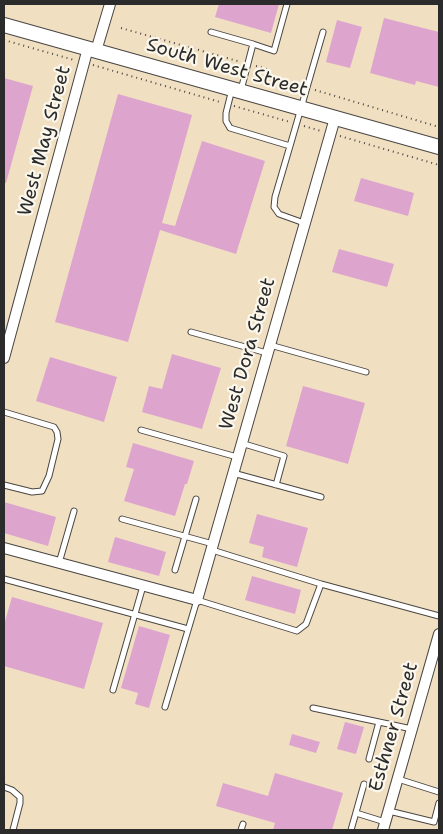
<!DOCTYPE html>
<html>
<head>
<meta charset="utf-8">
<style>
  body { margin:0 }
  #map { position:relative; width:443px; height:834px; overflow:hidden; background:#f1dfc1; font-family:"Shantell Sans",sans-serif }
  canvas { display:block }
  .frame { position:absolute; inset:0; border:5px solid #2b2b2b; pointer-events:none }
</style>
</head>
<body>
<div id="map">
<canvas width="443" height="834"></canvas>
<div class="frame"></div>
</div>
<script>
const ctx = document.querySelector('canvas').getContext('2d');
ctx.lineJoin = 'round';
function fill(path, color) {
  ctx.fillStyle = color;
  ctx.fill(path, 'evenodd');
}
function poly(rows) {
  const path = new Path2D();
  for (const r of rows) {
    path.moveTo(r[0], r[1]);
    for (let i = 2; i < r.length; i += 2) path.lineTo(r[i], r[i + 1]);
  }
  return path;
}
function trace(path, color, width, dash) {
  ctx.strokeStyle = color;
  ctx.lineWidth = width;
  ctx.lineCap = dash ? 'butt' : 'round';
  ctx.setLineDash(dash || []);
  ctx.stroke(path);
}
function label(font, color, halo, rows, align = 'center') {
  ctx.font = font + ' "Shantell Sans",sans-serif';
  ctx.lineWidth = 4.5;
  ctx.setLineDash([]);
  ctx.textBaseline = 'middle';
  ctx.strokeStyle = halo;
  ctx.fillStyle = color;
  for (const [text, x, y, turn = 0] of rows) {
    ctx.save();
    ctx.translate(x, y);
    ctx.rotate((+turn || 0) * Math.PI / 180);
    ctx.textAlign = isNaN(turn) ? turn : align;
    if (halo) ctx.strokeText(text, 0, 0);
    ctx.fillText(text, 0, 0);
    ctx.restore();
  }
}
const building = poly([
  [219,4,279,4,271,33,215,17],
  [384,18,439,32,439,87,416,81,415,85,370,73],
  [337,20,362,27,350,68,326,62],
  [4,78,33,86,6,183,4,183],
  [118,94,192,115,162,223,175,226,202,141,265,161,236,254,160,230,128,342,55,322],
  [361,178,414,193,408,216,354,201],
  [339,249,394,264,387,287,332,272],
  [172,354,221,368,202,429,142,412,149,386,162,389],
  [50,357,117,377,104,422,36,401],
  [303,386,365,403,348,464,286,446],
  [133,443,194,461,187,484,185,484,175,516,124,501,134,469,126,467],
  [4,502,56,517,48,546,4,533],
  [257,514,308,528,297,567,262,557,264,547,249,543],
  [115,537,166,552,159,576,108,562],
  [252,576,301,590,295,614,245,600],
  [12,597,103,623,84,689,4,666,4,625],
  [139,626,170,635,149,708,135,704,138,693,121,688],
  [345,722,364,727,356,754,337,749],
  [292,734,320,742,316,753,289,745],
  [275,773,343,793,332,830,273,830,275,823,216,806,223,783,268,796]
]);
const path = poly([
  [121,28,241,62],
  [4,40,74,60],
  [93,65,220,102],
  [256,66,267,69,269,77,301,86],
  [315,90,439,127],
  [234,106,290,122],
  [304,126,321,131],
  [340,136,439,165]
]);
const lane = poly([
  [211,32,253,44],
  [232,89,226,113,226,121,230,128,290,146,275,197,274,207,279,214,304,223],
  [241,90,253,44,274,51,287,4],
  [290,146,323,32],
  [191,332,267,353],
  [270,345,366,372],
  [4,412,54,427,57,432,58,439,49,476,42,491,32,492,4,485],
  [141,430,237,457],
  [241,443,284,456,276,485],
  [233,473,321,497],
  [122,519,213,544],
  [212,550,321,584],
  [59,563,74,511],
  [175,570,196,499],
  [4,579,188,629],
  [113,690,143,586],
  [165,707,197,600,297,631,306,624,321,584,439,616],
  [313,708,412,729],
  [369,759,379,722],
  [398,779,439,792],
  [4,787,12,790,20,797,20,803,13,830],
  [389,811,434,822,439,803],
  [356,813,385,822],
  [241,830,243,824],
  [351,830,364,784]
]);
const street = poly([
  [96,51,110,4],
  [4,358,88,48],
  [4,548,197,600,335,118],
  [383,830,439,634]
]);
const secondary = poly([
  [4,25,439,147]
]);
const streetNames = [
  ["South West Street",227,68,16],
  ["West May Street",45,141,-75],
  ["West Dora Street",248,354,-74],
  ["Esthner Street",394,727,-74]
];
fill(building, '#dda5ce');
trace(lane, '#494642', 7);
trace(street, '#494642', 12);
trace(secondary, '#494642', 16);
trace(path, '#494642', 2, [1, 4]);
trace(lane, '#fff', 5);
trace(street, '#fff', 10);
trace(secondary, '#fff', 14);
label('19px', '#2b2b2b', '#fbf7ec', streetNames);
</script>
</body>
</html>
